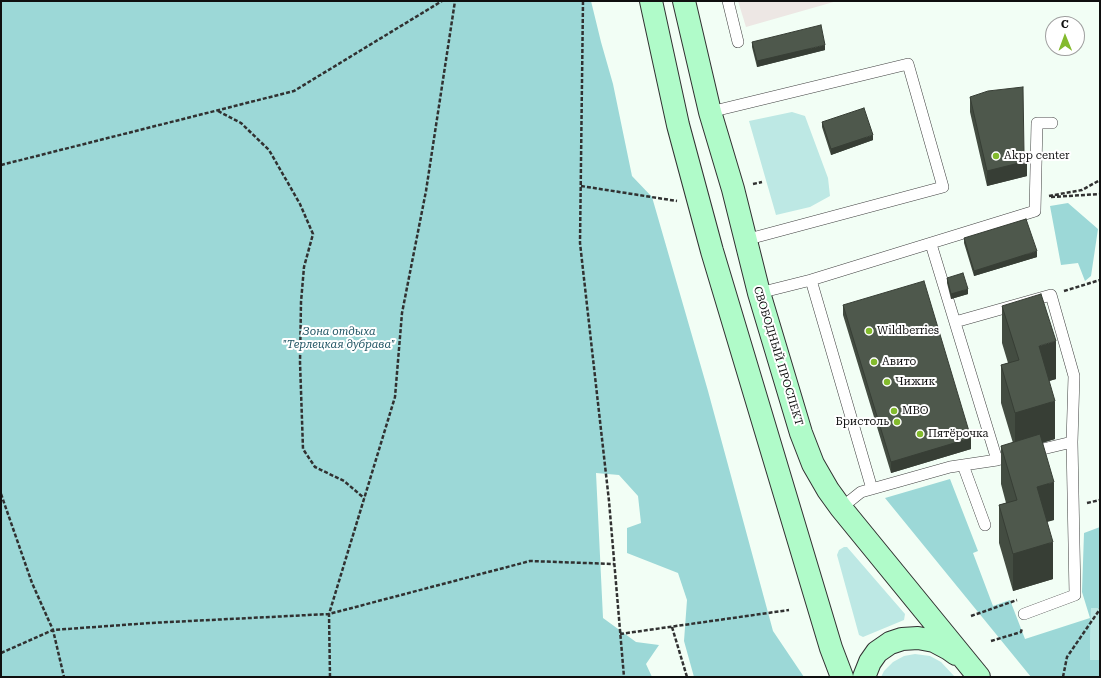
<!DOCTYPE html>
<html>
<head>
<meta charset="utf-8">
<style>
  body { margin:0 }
  #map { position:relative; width:1101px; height:678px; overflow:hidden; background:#f2fef5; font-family:"Roboto Serif",serif }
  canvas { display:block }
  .frame { position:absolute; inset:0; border:2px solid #0f0f0f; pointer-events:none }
  .north { position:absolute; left:1045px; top:16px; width:40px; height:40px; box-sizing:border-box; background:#fff; border:1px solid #9f9f9f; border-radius:50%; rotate:359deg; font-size:11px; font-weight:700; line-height:16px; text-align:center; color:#0f0f0f }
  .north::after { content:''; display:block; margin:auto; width:14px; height:18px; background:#83ba2d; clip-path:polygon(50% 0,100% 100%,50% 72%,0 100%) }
</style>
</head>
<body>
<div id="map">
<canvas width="1101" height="678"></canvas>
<div class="frame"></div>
<div class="north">С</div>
</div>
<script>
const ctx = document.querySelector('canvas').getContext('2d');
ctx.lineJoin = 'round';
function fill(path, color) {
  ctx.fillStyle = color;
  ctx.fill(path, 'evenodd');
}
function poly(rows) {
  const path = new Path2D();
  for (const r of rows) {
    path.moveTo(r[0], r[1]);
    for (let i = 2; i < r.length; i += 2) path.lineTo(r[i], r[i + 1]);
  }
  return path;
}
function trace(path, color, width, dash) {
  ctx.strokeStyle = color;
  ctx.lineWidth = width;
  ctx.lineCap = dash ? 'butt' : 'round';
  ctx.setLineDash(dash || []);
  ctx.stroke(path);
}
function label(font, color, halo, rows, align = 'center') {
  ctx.font = font + ' "Roboto Serif",serif';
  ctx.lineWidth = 4;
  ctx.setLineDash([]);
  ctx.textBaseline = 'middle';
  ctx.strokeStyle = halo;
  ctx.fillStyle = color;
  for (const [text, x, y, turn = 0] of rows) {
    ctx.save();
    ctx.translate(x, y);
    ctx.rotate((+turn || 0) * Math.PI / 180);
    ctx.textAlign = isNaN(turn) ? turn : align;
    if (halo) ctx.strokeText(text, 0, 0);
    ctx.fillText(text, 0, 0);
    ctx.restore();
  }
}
const industrial = poly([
  [738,1,837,1,746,27]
]);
const green = poly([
  [792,112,805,116,828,178,830,196,810,207,776,215,749,121],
  [844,547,847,547,905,614,904,620,863,637,859,635,837,555,839,550],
  [1091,608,1100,608,1100,660,1090,660],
  [915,654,930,656,941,662,955,677,881,677,884,671,893,662,904,656]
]);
const forest = poly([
  [1,1,591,1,601,42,613,84,632,176,652,197,708,391,773,631,804,677,694,677,684,641,687,600,678,573,627,553,627,528,641,523,638,496,619,475,596,473,603,618,636,642,659,645,646,664,652,677,1,677],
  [1068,203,1098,229,1091,276,1085,281,1078,263,1061,265,1050,206],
  [950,479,978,551,973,553,993,606,1010,600,1025,639,1090,618,1082,592,1084,533,1100,527,1100,608,1091,608,1090,660,1100,660,1100,677,1031,677,885,498]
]);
const path = poly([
  [583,1,580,243,609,501,624,677],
  [218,111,241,123,269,150,300,204,313,234,304,267,301,302,300,362,303,449,315,467,344,481,364,498],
  [1,165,294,91,442,1],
  [753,184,762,182],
  [581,186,677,201],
  [1049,196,1082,190,1100,180],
  [1051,197,1100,194],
  [1064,291,1100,280],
  [1,494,32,583,53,630,64,677],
  [1087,503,1100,500],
  [971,616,1017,600],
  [672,627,687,677],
  [620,634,789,610],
  [991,641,1021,632,1022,628],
  [1,653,53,630,150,623,329,614,530,561,614,564],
  [330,677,329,614,395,397,402,313,426,191,455,1],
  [1063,677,1067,657,1100,609]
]);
const lane = poly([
  [728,1,738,42],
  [710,112,908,64,943,187,745,240],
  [931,244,997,460],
  [811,280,872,489],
  [759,293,811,280,1035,211,1037,123,1052,123],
  [963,465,985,525],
  [841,508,861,492,950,467,997,460,1072,442,1074,376,1051,295,955,322],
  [1024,614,1075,595,1072,442]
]);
const secondary = poly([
  [651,1,678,125,712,251,831,648,842,677],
  [684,1,710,112,733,189,759,293,801,433,813,464,828,490,841,508,979,677],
  [864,677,870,662,877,652,890,643,902,639,918,638,934,641,949,649,956,654]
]);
const wall = poly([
  [752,42,825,50,757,67,752,47],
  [970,97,1024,153,1027,176,987,186,970,112],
  [822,122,873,140,831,155,822,127],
  [964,238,1037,257,974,276,964,243],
  [947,278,968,294,951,299,947,283],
  [843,305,971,449,891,473,843,315],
  [1002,306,1056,379,1049,381,1055,439,1042,443,1054,520,1047,521,1053,579,1013,591,999,543,999,505,1006,503,1001,484,1001,446,1013,443,1001,403,1001,365,1008,363,1002,343]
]);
const shadedWall = poly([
  [825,45,825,50,757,67,757,61],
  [873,135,873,140,831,155,831,149],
  [1027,161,1027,176,987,186,987,171],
  [1037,251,1037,257,974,276,974,271],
  [968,289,968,294,951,299,951,294],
  [1056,341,1056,379,1039,384,1039,346],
  [1055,401,1055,439,1015,451,1015,413],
  [971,438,971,449,891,473,891,462],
  [1054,482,1054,520,1037,525,1037,487],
  [1053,542,1053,579,1013,591,1013,554]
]);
const building = poly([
  [821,25,825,45,757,61,752,42,821,25],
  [1023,87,1024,153,1027,161,987,171,970,97,988,91,1023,87],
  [864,108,873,135,831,149,822,122,864,108],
  [1026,219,1037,251,974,271,964,238,1026,219],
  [963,273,968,289,951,294,947,278,963,273],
  [924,281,971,438,891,462,843,305,924,281],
  [1041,294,1056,341,1039,346,1055,401,1015,413,1001,365,1019,360,1002,306,1041,294],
  [1040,434,1054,482,1037,487,1053,542,1013,554,999,505,1017,500,1001,446,1040,434]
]);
const markers = [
  [996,156,4,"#83ba2d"],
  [869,331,4,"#83ba2d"],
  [874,362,4,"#83ba2d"],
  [887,382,4,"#83ba2d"],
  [894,411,4,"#83ba2d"],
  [897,422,4,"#83ba2d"],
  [920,434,4,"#83ba2d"]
];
const poiNames = [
  ["Akpp center",1004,156],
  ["Wildberries",877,331],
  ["Авито",882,362],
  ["Чижик",895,382],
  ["МВО",902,411],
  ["Бристоль",889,422,"right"],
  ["Пятёрочка",928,434]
];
const parkNames = [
  ["Зона отдыха",339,332],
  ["\"Терлецкая дубрава\"",339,345]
];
const streetNames = [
  ["СВОБОДНЫЙ ПРОСПЕКТ",778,356,73]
];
fill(industrial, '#ede7e4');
fill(green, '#bde8e4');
fill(forest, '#9cd8d7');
trace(lane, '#424242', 12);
trace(secondary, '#313131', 24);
trace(path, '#313131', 2.5, [4, 2]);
trace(lane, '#fff', 11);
trace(secondary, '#b0fbc9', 22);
fill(wall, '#434c41');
fill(shadedWall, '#373e35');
fill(building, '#4e584c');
trace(building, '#373e35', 1);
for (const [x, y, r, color] of markers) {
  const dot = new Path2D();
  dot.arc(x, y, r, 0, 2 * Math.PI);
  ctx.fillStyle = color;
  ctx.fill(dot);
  trace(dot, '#fff', 1.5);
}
label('11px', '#0f0f0f', '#fff', poiNames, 'left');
label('italic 11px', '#225665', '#fff', parkNames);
label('11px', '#0f0f0f', '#fff', streetNames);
</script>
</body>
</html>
